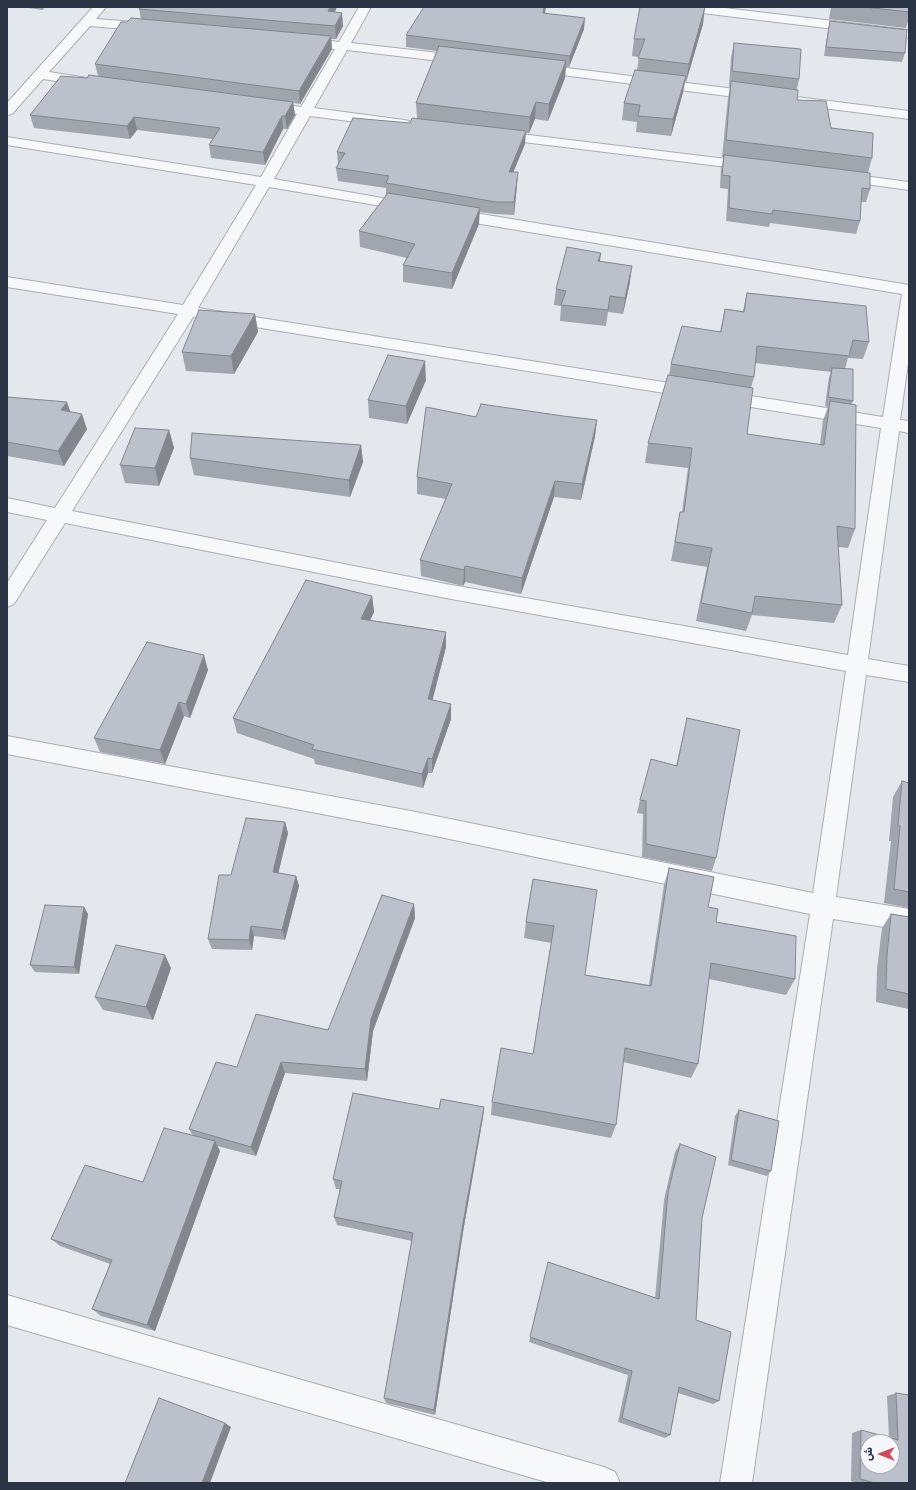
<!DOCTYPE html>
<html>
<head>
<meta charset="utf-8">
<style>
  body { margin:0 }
  #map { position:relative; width:916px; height:1490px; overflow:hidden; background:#e4e7ec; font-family:Rubik,Cairo,sans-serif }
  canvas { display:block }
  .frame { position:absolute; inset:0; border:8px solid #2b3445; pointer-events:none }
  .north { position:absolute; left:860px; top:1434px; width:40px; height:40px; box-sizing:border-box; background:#f4f6f9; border:1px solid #a4a8b1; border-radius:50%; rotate:270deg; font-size:11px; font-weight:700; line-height:16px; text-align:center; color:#2b3445 }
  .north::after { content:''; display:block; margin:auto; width:14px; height:18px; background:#d1495b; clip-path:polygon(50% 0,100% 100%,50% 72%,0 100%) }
</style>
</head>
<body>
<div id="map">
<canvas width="916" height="1490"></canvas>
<div class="frame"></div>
<div class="north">ش</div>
</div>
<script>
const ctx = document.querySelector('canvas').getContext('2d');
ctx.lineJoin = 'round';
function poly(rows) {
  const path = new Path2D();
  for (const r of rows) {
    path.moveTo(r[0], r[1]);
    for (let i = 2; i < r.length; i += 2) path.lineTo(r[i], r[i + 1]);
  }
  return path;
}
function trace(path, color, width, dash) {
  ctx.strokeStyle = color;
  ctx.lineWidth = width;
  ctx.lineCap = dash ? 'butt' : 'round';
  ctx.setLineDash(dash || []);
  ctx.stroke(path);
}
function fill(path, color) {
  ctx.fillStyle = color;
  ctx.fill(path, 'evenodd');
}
const street = poly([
  [93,7,106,7,96,19,149,23,153,24,155,27,153,30,149,31,90,26,49,72,94,79,96,82,94,85,89,86,43,79,12,114,7,115,7,103,93,7],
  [359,7,371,7,351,43,465,56,470,57,472,60,470,63,465,64,347,50,314,108,404,120,409,121,411,124,409,127,404,128,310,116,274,179,411,203,416,204,418,207,416,210,411,211,269,187,198,308,883,417,902,294,451,219,446,217,443,214,446,211,451,209,909,285,909,356,900,420,909,421,909,433,899,431,868,659,909,666,909,682,866,675,836,897,909,909,909,931,833,919,752,1483,720,1483,810,914,411,831,7,754,7,736,411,811,813,893,846,671,446,598,65,523,14,604,7,607,7,583,47,520,7,512,7,498,55,508,178,314,7,287,7,277,183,305,256,185,7,145,7,137,261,177,297,114,264,110,259,109,257,106,259,103,264,102,301,107,335,49,301,45,296,44,295,41,296,38,301,37,339,42,359,7],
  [193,317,881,428,848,655,446,584,72,511,193,317],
  [679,7,716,7,909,30,909,38,685,11,681,10,679,7],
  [535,64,759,92,764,93,766,96,764,99,759,100,530,71,528,68,530,65,535,64],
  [797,97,909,111,909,119,792,104,790,101,792,98,797,97],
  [496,131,751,162,756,163,758,166,756,169,751,170,491,138,489,135,491,132,496,131],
  [841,173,909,182,909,190,836,180,834,177,836,174,841,173],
  [7,1295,604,1467,615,1472,620,1483,550,1483,7,1325,7,1295]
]);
const wall = poly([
  [21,7,45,7,43,10],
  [140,7,337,7,335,12,343,26,336,39,331,39,332,49,300,104,293,103,295,115,287,129,283,129,265,165,211,158,209,145,212,139,137,130,130,139,34,128,30,115,87,78,98,76,95,64,127,22,141,19,139,9],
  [546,7,545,13,584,29,569,67,566,67,565,78,548,121,535,119,529,133,525,133,525,144,513,172,518,172,517,185,514,215,495,214,479,212,479,224,452,289,403,282,403,265,407,258,360,247,359,231,386,195,386,188,338,181,336,168,338,165,337,152,410,123,417,118,416,103,437,51,406,47,406,35],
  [831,7,909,7,909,18,906,28,829,19],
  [830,21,905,53,902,62,824,56,828,30],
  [703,24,686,82,685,82,683,92,671,136,636,132,637,122,622,120,624,103,637,70,639,57,632,56,634,39],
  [734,43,799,79,797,89,797,100,831,128,872,158,868,173,870,189,866,202,861,202,860,221,856,234,770,223,769,227,726,221,728,189,720,188,721,168,724,157,722,157,728,98,730,87,729,87,731,58],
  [600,262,630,282,623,314,608,312,606,326,560,321,561,306,554,305,556,289],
  [747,293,869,342,863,359,848,358,845,369,853,401,852,404,855,529,848,548,838,547,842,605,834,623,752,615,746,631,696,621,707,567,671,561,680,512,682,512,688,468,645,463,648,443,669,375,671,364,720,332,725,309,743,311],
  [755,363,831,372,829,377,825,406,828,407,823,420,820,445,747,434,751,388,754,377],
  [255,314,258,332,234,374,186,371,182,352],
  [426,380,407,424,369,418,368,400],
  [7,397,71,412,87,429,64,466,7,456],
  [563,416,597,420,595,436,581,500,554,497,521,594,465,582,463,586,421,576,420,560,446,499,417,494,417,477,476,417],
  [169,430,174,448,159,486,125,483,120,465],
  [361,445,363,462,350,497,194,475,190,458],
  [372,596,374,612,370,620,446,632,446,647,432,700,451,704,451,719,432,773,428,773,423,788,315,764,314,759,237,733,233,718],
  [208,670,190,718,184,716,165,764,100,752,94,738],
  [687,718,716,858,712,871,642,857,643,814,637,813,640,800,676,766],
  [902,781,909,783,909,908,884,903,891,841,889,841,893,797],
  [285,822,288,833,278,873,296,876,299,886,285,940,254,936,252,950,212,949,208,939,231,875],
  [669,868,708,907,716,922,795,979,786,995,709,979,698,1064,691,1078,623,1062,616,1125,611,1138,491,1115,492,1102,533,1054,551,943,524,938,526,922,533,879,585,975,649,985,664,885],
  [414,904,415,918,373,1031,367,1081,285,1073,256,1156,217,1146,220,1151,155,1331,101,1316,92,1309,110,1264,60,1246,51,1239,143,1182,193,1136,189,1129,237,1067,328,1030],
  [84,907,88,914,79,974,35,972,30,965],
  [891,914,909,917,909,1009,876,1002,877,969,882,928],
  [171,968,153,1020,103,1010,95,997],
  [484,1107,483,1117,463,1232,435,1415,386,1403,384,1398,412,1241,337,1225,334,1217,340,1189,336,1189,333,1179,439,1109],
  [739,1110,771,1171,767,1176,728,1165,735,1116],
  [680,1144,702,1218,696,1320,719,1401,713,1404,678,1393,670,1435,665,1438,618,1422,628,1375,529,1342,548,1262,655,1298,664,1200,675,1152],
  [896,1393,909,1483,858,1483,851,1481,852,1433,861,1430,889,1438,887,1396]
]);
const shadedWall = poly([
  [330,7,337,7,329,24,328,11],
  [544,7,546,7,542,24,543,13],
  [705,7,703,24,686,82,689,64],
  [342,13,343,26,336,39,335,26],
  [585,18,584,29,569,67,570,56],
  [331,36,332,49,300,104,299,91],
  [566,61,565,78,548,121,549,104],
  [686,76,683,92,671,136,673,119],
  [293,102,295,115,287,129,285,116],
  [536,102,535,119,529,133,530,117],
  [282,116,283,129,265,165,263,152],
  [134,117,137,130,130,139,127,126],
  [526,131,525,144,508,185,509,172],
  [518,172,517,185,514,215,514,202],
  [480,208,479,224,452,289,452,273],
  [601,253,599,269,598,261],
  [632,266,630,282,623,314,625,298],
  [255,314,258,332,234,374,231,356],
  [425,361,426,380,407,424,406,406],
  [67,402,72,417,61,410],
  [82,414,87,429,64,466,58,451],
  [597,420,595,436,581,500,582,484],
  [169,430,174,448,159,486,155,468],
  [361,445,363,462,350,497,349,480],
  [555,481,554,497,521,594,522,578],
  [465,566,465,582,463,586,464,570],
  [372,596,374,612,363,635,361,619],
  [446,632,446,647,429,714,428,699],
  [204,655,208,670,190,718,186,704],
  [179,702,184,716,165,764,160,750],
  [451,704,451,719,432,773,432,759],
  [428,758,428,773,423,788,422,774],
  [285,822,288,833,276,883,273,872],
  [296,876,299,886,285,940,282,930],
  [414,904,415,918,373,1031,367,1081,365,1069,371,1019],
  [84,907,88,914,79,974,74,967],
  [251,926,254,936,252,950,249,940],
  [165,955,171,968,153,1020,146,1007],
  [281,1062,285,1073,256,1156,251,1147],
  [484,1107,483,1117,463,1232,435,1415,434,1410,463,1223],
  [215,1141,220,1151,155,1331,147,1325],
  [225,1423,231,1427,210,1483,202,1483]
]);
const building = poly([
  [140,7,330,7,328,11,342,13,335,26,139,9,140,7],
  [424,7,544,7,543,13,585,18,570,56,406,35,424,7],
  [640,7,705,7,689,64,638,58,645,39,634,39,640,7],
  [864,7,909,7,909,12,864,7],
  [131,18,331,36,299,91,95,64,121,22,127,22,131,18],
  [830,21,907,30,905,53,826,47,830,21],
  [734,43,801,49,799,79,732,71,734,43],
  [439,46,566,61,549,104,536,102,530,117,416,103,439,46],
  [635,70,686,76,673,119,638,116,640,105,624,103,635,70],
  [89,75,293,102,285,116,282,116,263,152,209,145,220,128,134,117,127,126,30,115,61,76,87,78,89,75],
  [731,81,798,90,797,100,826,101,831,128,873,133,872,158,726,140,731,81],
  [353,118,410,123,412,118,526,131,509,172,518,172,514,202,496,202,386,183,389,176,336,168,345,153,337,152,353,118],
  [724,155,870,173,870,189,862,188,860,221,773,210,772,214,729,208,730,176,722,175,724,155],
  [388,193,480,208,452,273,403,265,415,244,359,231,388,193],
  [567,247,601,253,598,261,632,266,625,298,610,296,608,310,561,305,566,291,556,289,567,247],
  [747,293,866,306,869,342,853,340,849,356,757,346,754,377,671,364,682,326,721,332,725,309,744,312,747,293],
  [199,310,255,314,231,356,182,352,199,310],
  [388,355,425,361,406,406,368,400,388,355],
  [832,368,853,369,853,401,828,397,832,368],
  [668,375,753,388,747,434,824,445,830,401,856,405,855,529,837,526,842,605,755,596,752,613,701,603,712,548,675,542,680,512,684,512,692,448,648,443,668,375],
  [7,397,67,402,61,410,82,414,58,451,7,442,7,397],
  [481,404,563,416,597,420,582,484,555,481,522,578,465,566,464,570,420,560,452,484,417,477,426,407,476,417,481,404],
  [135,428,169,430,155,468,120,465,135,428],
  [192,433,361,445,349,480,190,458,192,433],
  [306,580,372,596,361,619,446,632,428,699,451,704,432,759,428,758,422,774,312,749,314,745,233,718,306,580],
  [147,642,204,655,186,704,179,702,160,750,94,738,147,642],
  [687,718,740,730,716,858,646,844,646,801,640,800,651,759,677,766,687,718],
  [902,781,909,783,909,892,894,889,900,826,898,825,902,781],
  [246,818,285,822,273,872,296,876,282,930,251,926,249,940,208,939,219,875,231,875,246,818],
  [669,868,714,877,708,907,718,909,716,922,796,936,795,979,711,963,698,1064,625,1048,616,1125,492,1102,501,1048,533,1054,554,926,526,922,533,879,597,890,585,975,651,986,669,868],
  [382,895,414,904,371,1019,365,1069,281,1062,251,1147,189,1129,216,1062,237,1067,256,1014,328,1030,382,895],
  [45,905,84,907,74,967,30,965,45,905],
  [891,914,909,917,909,994,886,989,887,955,891,914],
  [116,945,165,955,146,1007,95,997,116,945],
  [353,1093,439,1109,441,1099,484,1107,463,1223,434,1410,384,1398,413,1233,334,1217,342,1181,333,1179,353,1093],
  [739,1110,779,1121,771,1171,731,1160,739,1110],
  [164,1128,215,1141,147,1325,92,1309,112,1260,51,1239,85,1165,143,1182,164,1128],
  [680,1144,716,1157,702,1218,696,1320,731,1332,719,1401,679,1387,670,1435,622,1418,632,1371,530,1337,548,1262,659,1299,668,1192,680,1144],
  [896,1393,909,1395,909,1483,875,1483,860,1479,861,1430,898,1440,896,1393],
  [868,1442,892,1442,892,1466,868,1466,868,1442],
  [159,1398,225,1423,202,1483,125,1483,159,1398]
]);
trace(street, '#a9aeb7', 2);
fill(street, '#f7f8fa');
fill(wall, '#a1a5ae');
fill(shadedWall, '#83868d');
fill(building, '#bbc0ca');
trace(building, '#83868d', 1);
</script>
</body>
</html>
